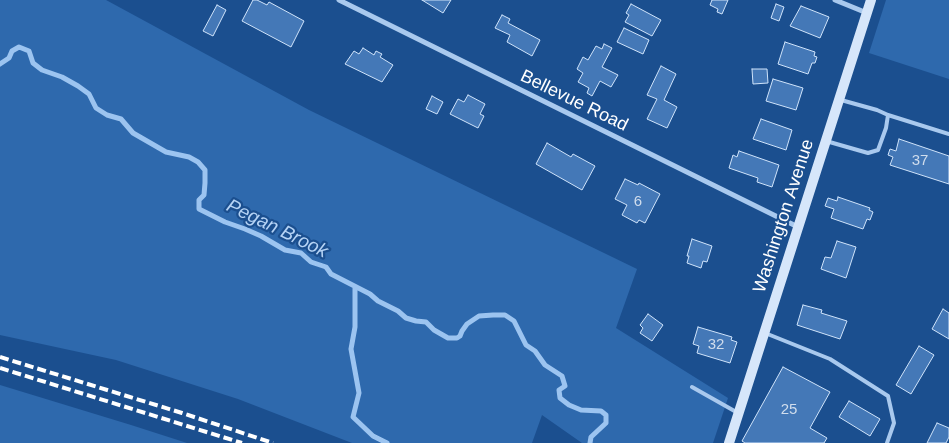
<!DOCTYPE html>
<html>
<head>
<meta charset="utf-8">
<style>
  body { margin:0 }
  canvas { display:block; background:#1b4f8f }
</style>
</head>
<body>
<canvas width="949" height="443"></canvas>
<script>
const ctx = document.querySelector('canvas').getContext('2d');
ctx.lineJoin = 'round';
function fill(path, color) {
  ctx.fillStyle = color;
  ctx.fill(path, 'evenodd');
}
function poly(rows) {
  const path = new Path2D();
  for (const r of rows) {
    path.moveTo(r[0], r[1]);
    for (let i = 2; i < r.length; i += 2) path.lineTo(r[i], r[i + 1]);
  }
  return path;
}
function trace(path, color, width, dash) {
  ctx.strokeStyle = color;
  ctx.lineWidth = width;
  ctx.lineCap = dash ? 'butt' : 'round';
  ctx.setLineDash(dash || []);
  ctx.stroke(path);
}
function label(font, color, halo, rows, align = 'center') {
  ctx.font = font + ' Arial,sans-serif';
  ctx.lineWidth = 4.5;
  ctx.setLineDash([]);
  ctx.textBaseline = 'middle';
  ctx.strokeStyle = halo;
  ctx.fillStyle = color;
  for (const [text, x, y, turn = 0] of rows) {
    ctx.save();
    ctx.translate(x, y);
    ctx.rotate((+turn || 0) * Math.PI / 180);
    ctx.textAlign = isNaN(turn) ? turn : align;
    if (halo) ctx.strokeText(text, 0, 0);
    ctx.fillText(text, 0, 0);
    ctx.restore();
  }
}
const green = poly([
  [0,0,106,0,309,110,637,269,616,328,728,398,713,443,582,443,542,415,532,443,352,443,238,399,116,360,0,335],
  [886,0,949,0,949,79,869,53],
  [0,385,131,425,187,443,0,443]
]);
const stream = poly([
  [0,64,9,58,12,51,19,47,29,51,33,63,42,70,62,77,78,86,89,94,96,108,107,115,121,119,133,133,166,152,189,157,198,162,205,170,205,183,204,195,199,200,199,209,225,222,245,229,261,236,285,250,301,253,311,262,326,267,331,274,370,294,378,301,398,311,406,318,416,321,426,322,434,330,448,338,457,338,460,336,462,331,467,324,479,316,493,315,505,315,514,321,526,345,535,351,545,365,562,376,565,386,559,390,560,398,569,405,581,410,601,411,606,415,606,423,591,437,590,443],
  [355,287,355,327,351,349,359,393,353,417,373,436,387,443]
]);
const building = poly([
  [253,0,257,0,267,5,269,2,304,21,291,47,242,21,253,0],
  [422,0,451,0,443,13,422,0],
  [712,0,728,0,722,14,717,12,718,9,710,5,712,0],
  [631,4,661,20,652,36,625,22,629,15,626,13,631,4],
  [776,4,784,7,779,21,771,18,776,4],
  [217,5,226,10,213,36,203,31,217,5],
  [801,6,829,17,820,38,790,26,801,6],
  [502,15,510,19,508,23,540,40,532,56,507,42,510,35,495,28,502,15],
  [624,28,649,40,643,54,617,42,624,28],
  [785,42,815,52,814,56,817,57,815,63,812,63,808,74,778,64,785,42],
  [604,44,612,48,602,67,618,75,611,87,600,81,592,96,587,93,589,88,578,82,583,73,577,69,583,57,588,60,596,46,602,49,604,44],
  [363,48,374,55,376,51,382,54,380,57,393,65,382,82,345,64,354,51,359,54,363,48],
  [661,66,676,74,664,100,677,107,667,128,647,119,657,99,647,95,661,66],
  [752,69,767,69,768,83,753,84,752,69],
  [773,79,803,88,796,110,766,101,773,79],
  [468,95,485,104,480,114,484,116,478,128,450,114,458,99,464,102,468,95],
  [432,96,443,102,437,114,426,109,432,96],
  [761,119,792,130,786,150,753,139,761,119],
  [899,139,949,156,949,184,890,165,893,157,888,155,890,149,896,151,899,139],
  [547,143,571,157,573,154,595,166,582,190,536,164,547,143],
  [739,151,779,165,772,187,757,182,758,178,729,168,733,155,737,157,739,151],
  [625,179,638,185,639,183,660,194,645,223,639,220,637,223,622,215,627,205,615,199,625,179],
  [838,197,870,208,869,210,873,212,870,220,867,219,863,229,831,218,834,209,825,206,828,198,837,201,838,197],
  [692,239,712,246,707,262,703,261,701,268,687,263,689,256,687,256,692,239],
  [837,241,856,247,846,278,821,269,825,257,831,258,837,241],
  [803,305,822,310,821,313,847,321,840,339,797,325,803,305],
  [943,309,949,313,949,339,932,329,943,309],
  [648,314,663,325,652,341,640,333,643,328,640,325,648,314],
  [698,327,732,337,731,340,737,342,730,363,697,353,699,346,693,344,698,327],
  [919,346,934,355,911,394,896,385,919,346],
  [783,367,830,392,810,428,827,438,824,443,745,443,742,441,783,367],
  [849,401,880,419,870,436,839,417,849,401],
  [937,423,949,428,949,437,946,443,927,443,937,423]
]);
const lane = poly([
  [888,115,949,134],
  [826,141,868,153,878,150,886,128,888,115,877,110,841,100],
  [765,333,830,359,888,396,894,423,887,443],
  [692,387,738,413]
]);
const street = poly([
  [339,0,798,227],
  [835,0,867,13]
]);
const secondary = poly([
  [729,443,871,0]
]);
const rail = poly([
  [0,357,182,413,273,443],
  [0,368,242,443]
]);
const numberNames = [
  ["37",920,161],
  ["6",638,202],
  ["32",716,345],
  ["25",789,410]
];
const streetNames = [
  ["Bellevue Road",574,101,26],
  ["Washington Avenue",784,216,-72]
];
const waterNames = [
  ["Pegan Brook",277,229,26]
];
fill(green, '#2e69ad');
trace(stream, '#9cc4f0', 5);
fill(building, '#4478b7');
trace(building, '#cfe3fa', 1);
trace(lane, '#a9c9ee', 4);
trace(street, '#a9c9ee', 5);
trace(secondary, '#d6e6fa', 10);
trace(rail, '#fff', 4, [9, 4]);
label('15px', '#d0dded', null, numberNames);
label('18px', '#fff', '#1b4f8f', streetNames);
label('italic 19px', '#b5d3f5', '#1b4f8f', waterNames);
</script>
</body>
</html>
